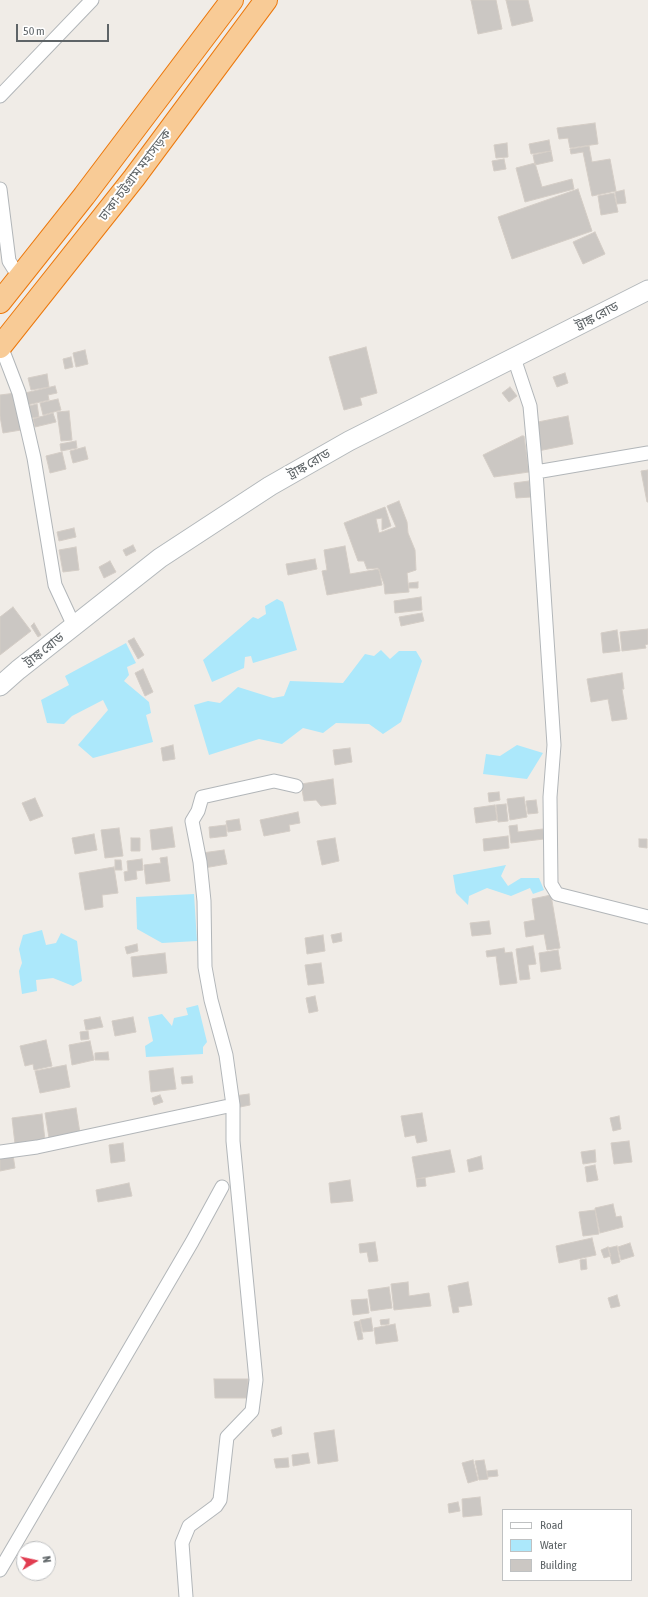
<!DOCTYPE html>
<html>
<head>
<meta charset="utf-8">
<style>
  body { margin:0 }
  #map { position:relative; width:648px; height:1597px; overflow:hidden; background:#f0ece7; font-family:"Asap Condensed",sans-serif }
  canvas { display:block }
  .legend { position:absolute; left:502px; top:1509px; width:130px; height:72px; box-sizing:border-box; background:#fff; border:1px solid #bfc1c2; margin:0; padding:5px 7px; list-style:none; font-size:12px; color:#5e6467 }
  .legend li { display:flex; align-items:center; gap:8px; height:20px }
  .legend b { width:20px; border:1px solid #bfc1c2 }
  .north { position:absolute; left:16px; top:1541px; width:40px; height:40px; box-sizing:border-box; background:#fff; border:1px solid #bfc1c2; border-radius:50%; rotate:81deg; font-size:11px; font-weight:700; line-height:16px; text-align:center; color:#5e6467 }
  .north::after { content:''; display:block; margin:auto; width:14px; height:18px; background:#e13c50; clip-path:polygon(50% 0,100% 100%,50% 72%,0 100%) }
  .scale { position:absolute; left:16px; top:24px; width:93px; height:18px; box-sizing:border-box; border:2px solid #5e6467; border-top:0; padding-left:5px; font-size:12px; line-height:14px; white-space:nowrap; color:#5e6467; -webkit-text-stroke:3px #fff; paint-order:stroke }
</style>
</head>
<body>
<div id="map">
<canvas width="648" height="1597"></canvas>
<ul class="legend">
<li><b style="height:5px;background:#fff"></b>Road</li>
<li><b style="height:11px;background:#ace8fb"></b>Water</li>
<li><b style="height:11px;background:#cbc7c3"></b>Building</li>
</ul>
<div class="north">N</div>
<div class="scale">50 m</div>
</div>
<script>
const ctx = document.querySelector('canvas').getContext('2d');
ctx.lineJoin = 'round';
function fill(path, color) {
  ctx.fillStyle = color;
  ctx.fill(path, 'evenodd');
}
function poly(rows) {
  const path = new Path2D();
  for (const r of rows) {
    path.moveTo(r[0], r[1]);
    for (let i = 2; i < r.length; i += 2) path.lineTo(r[i], r[i + 1]);
  }
  return path;
}
function trace(path, color, width, dash) {
  ctx.strokeStyle = color;
  ctx.lineWidth = width;
  ctx.lineCap = dash ? 'butt' : 'round';
  ctx.setLineDash(dash || []);
  ctx.stroke(path);
}
function label(font, color, halo, rows, align = 'center') {
  ctx.font = font + ' "Asap Condensed","Noto Sans Bengali",sans-serif';
  ctx.lineWidth = 4;
  ctx.setLineDash([]);
  ctx.textBaseline = 'middle';
  ctx.strokeStyle = halo;
  ctx.fillStyle = color;
  for (const [text, x, y, turn = 0] of rows) {
    ctx.save();
    ctx.translate(x, y);
    ctx.rotate((+turn || 0) * Math.PI / 180);
    ctx.textAlign = isNaN(turn) ? turn : align;
    if (halo) ctx.strokeText(text, 0, 0);
    ctx.fillText(text, 0, 0);
    ctx.restore();
  }
}
const water = poly([
  [277,599,283,602,297,650,253,663,251,656,245,657,244,668,212,682,203,660,253,617,258,619,266,614,265,606],
  [126,643,136,663,127,667,129,675,124,681,149,702,151,713,146,715,153,742,93,758,78,745,108,710,103,700,72,716,64,724,47,723,41,700,69,685,65,676],
  [381,650,390,659,399,651,416,651,422,661,401,722,383,734,369,724,336,723,323,733,303,728,282,744,259,739,209,755,194,705,208,701,220,703,238,687,273,698,284,696,290,681,343,683,365,654,374,656],
  [517,745,543,753,527,779,483,774,486,754,500,756],
  [506,865,501,876,508,886,521,878,539,878,544,890,533,894,530,888,511,896,487,888,469,896,468,905,456,893,453,875],
  [194,894,197,941,162,943,137,929,136,897],
  [42,930,46,945,56,943,61,933,77,941,82,981,73,986,53,978,36,980,37,991,22,994,19,971,22,963,19,949,23,935],
  [198,1005,207,1042,203,1047,203,1054,146,1057,145,1046,153,1041,148,1017,162,1014,172,1026,174,1018,188,1015,186,1008]
]);
const building = poly([
  [471,0,496,0,502,29,478,34,471,0],
  [506,0,528,0,533,21,512,26,506,0],
  [595,123,598,144,570,148,568,138,559,139,557,128,595,123],
  [549,140,551,151,531,154,529,144,549,140],
  [507,143,508,157,496,158,494,145,507,143],
  [589,146,592,162,610,159,616,191,592,196,583,152,571,154,570,149,589,146],
  [551,151,553,161,535,165,533,155,551,151],
  [504,159,506,169,494,171,492,161,504,159],
  [535,163,542,187,572,179,574,189,525,202,516,168,535,163],
  [578,189,592,231,512,259,498,217,578,189],
  [624,190,626,203,617,204,615,192,624,190],
  [614,193,618,212,601,215,598,196,614,193],
  [595,232,605,254,583,264,573,242,595,232],
  [366,347,377,393,360,398,362,405,344,410,329,357,366,347],
  [85,350,88,364,76,367,73,353,85,350],
  [71,357,73,367,65,369,63,359,71,357],
  [565,373,568,383,557,387,553,377,565,373],
  [47,374,49,387,31,390,28,378,47,374],
  [55,386,57,393,48,395,49,400,27,405,25,393,55,386],
  [510,387,517,396,509,402,502,393,510,387],
  [16,393,21,430,3,433,0,416,0,395,16,393],
  [58,399,61,410,43,415,40,403,58,399],
  [37,404,39,417,31,418,29,406,37,404],
  [69,411,72,440,61,441,57,412,69,411],
  [53,413,56,422,35,427,33,419,53,413],
  [568,416,573,444,538,451,533,423,568,416],
  [522,436,524,436,529,472,494,477,483,455,522,436],
  [76,441,77,448,61,451,60,444,76,441],
  [85,447,88,459,73,463,70,451,85,447],
  [62,452,66,469,50,473,46,456,62,452],
  [648,470,648,502,647,502,641,471,648,470],
  [529,481,531,497,516,498,514,483,529,481],
  [399,501,407,522,408,533,415,550,416,570,407,573,409,592,385,594,384,584,378,568,367,569,364,561,358,561,344,523,385,507,391,526,382,530,382,518,376,519,379,533,396,527,387,506,399,501],
  [74,528,76,537,59,541,57,532,74,528],
  [133,545,136,551,126,556,123,550,133,545],
  [345,546,350,574,379,569,382,585,327,595,322,571,327,570,324,550,345,546],
  [76,547,79,570,63,572,59,550,76,547],
  [315,559,317,569,288,575,286,564,315,559],
  [110,561,116,572,104,578,99,567,110,561],
  [418,582,418,588,409,588,409,583,418,582],
  [421,597,422,610,395,613,394,601,421,597],
  [13,607,31,631,0,655,0,617,13,607],
  [422,613,424,621,401,626,399,617,422,613],
  [34,623,41,635,38,637,31,626,34,623],
  [648,629,648,644,645,645,646,648,622,651,620,632,648,629],
  [617,630,620,651,603,653,601,633,617,630],
  [134,638,144,655,138,659,128,641,134,638],
  [143,669,153,692,145,696,135,673,143,669],
  [622,673,624,689,622,689,627,719,612,721,608,699,591,702,587,679,622,673],
  [173,745,175,759,163,761,161,748,173,745],
  [350,748,352,762,335,765,333,750,350,748],
  [333,779,336,804,321,806,316,800,304,801,301,784,333,779],
  [499,792,500,800,489,802,488,793,499,792],
  [524,797,527,817,510,820,507,799,524,797],
  [35,798,43,816,30,821,22,803,35,798],
  [536,800,538,813,528,814,526,801,536,800],
  [506,804,508,821,498,822,496,805,506,804],
  [495,805,497,820,476,823,474,808,495,805],
  [298,812,300,823,289,825,290,831,264,836,260,820,298,812],
  [239,819,241,830,228,832,226,821,239,819],
  [226,825,227,836,210,838,209,827,226,825],
  [517,825,518,832,543,829,544,839,511,843,509,826,517,825],
  [172,827,175,847,152,850,150,830,172,827],
  [119,828,123,856,105,858,101,830,119,828],
  [94,834,97,850,75,854,72,838,94,834],
  [508,836,509,848,484,851,483,839,508,836],
  [131,838,140,838,140,851,131,851,131,838],
  [335,838,339,861,322,865,317,841,335,838],
  [639,839,647,839,647,848,639,847,639,839],
  [224,850,227,864,204,868,202,853,224,850],
  [167,857,170,881,146,884,144,865,161,863,160,858,167,857],
  [142,859,143,870,136,871,137,879,125,881,124,872,128,871,127,861,142,859],
  [115,860,121,860,122,870,115,870,115,860],
  [114,867,118,893,102,895,103,907,85,910,79,873,114,867],
  [551,895,560,948,547,950,544,934,526,937,524,922,535,920,532,899,551,895],
  [489,921,491,934,472,936,470,923,489,921],
  [341,933,342,941,333,943,331,935,341,933],
  [323,935,325,951,307,954,305,938,323,935],
  [137,944,138,951,127,954,125,947,137,944],
  [533,946,536,964,528,965,530,979,520,980,516,949,533,946],
  [504,948,505,953,512,952,517,983,500,985,496,956,487,957,486,951,504,948],
  [558,950,561,969,541,972,539,953,558,950],
  [165,953,167,973,133,977,131,957,165,953],
  [321,963,324,983,308,985,305,965,321,963],
  [315,996,318,1011,309,1013,306,998,315,996],
  [100,1017,103,1027,86,1030,84,1020,100,1017],
  [133,1017,136,1032,115,1036,112,1021,133,1017],
  [88,1031,89,1039,81,1040,80,1032,88,1031],
  [46,1040,52,1066,34,1070,33,1064,25,1066,20,1046,46,1040],
  [90,1041,94,1060,72,1065,69,1045,90,1041],
  [108,1052,109,1060,95,1060,95,1053,108,1052],
  [66,1065,70,1087,40,1093,35,1071,66,1065],
  [173,1068,176,1089,151,1092,149,1071,173,1068],
  [192,1076,193,1083,182,1084,181,1077,192,1076],
  [249,1094,250,1105,235,1108,234,1096,249,1094],
  [160,1095,163,1102,154,1105,152,1098,160,1095],
  [76,1108,80,1133,49,1138,45,1113,76,1108],
  [422,1113,427,1141,417,1143,415,1135,405,1137,401,1116,422,1113],
  [42,1114,45,1140,15,1144,12,1118,42,1114],
  [619,1116,621,1129,613,1131,610,1118,619,1116],
  [629,1141,632,1162,614,1164,611,1143,629,1141],
  [123,1143,125,1161,111,1163,109,1145,123,1143],
  [450,1150,455,1172,416,1179,412,1157,450,1150],
  [595,1150,596,1162,583,1164,581,1152,595,1150],
  [13,1155,15,1168,0,1171,0,1158,13,1155],
  [481,1156,483,1169,469,1172,467,1160,481,1156],
  [595,1165,598,1180,587,1182,585,1167,595,1165],
  [425,1178,426,1186,417,1187,416,1179,425,1178],
  [350,1180,353,1201,331,1203,329,1183,350,1180],
  [129,1183,132,1196,98,1202,96,1190,129,1183],
  [613,1204,616,1217,621,1216,623,1227,600,1233,595,1208,613,1204],
  [595,1210,599,1234,583,1236,579,1212,595,1210],
  [592,1238,596,1255,559,1263,556,1246,592,1238],
  [375,1242,378,1261,369,1262,367,1252,360,1253,359,1244,375,1242],
  [630,1243,634,1256,621,1260,618,1247,630,1243],
  [617,1246,620,1262,612,1264,608,1248,617,1246],
  [608,1247,611,1256,604,1258,601,1250,608,1247],
  [586,1259,587,1269,581,1270,580,1260,586,1259],
  [408,1282,409,1296,429,1293,431,1306,394,1310,391,1284,408,1282],
  [468,1282,472,1305,458,1307,459,1312,453,1313,448,1286,468,1282],
  [389,1287,392,1308,371,1311,368,1290,389,1287],
  [617,1295,620,1306,611,1308,608,1298,617,1295],
  [367,1299,369,1313,353,1315,351,1300,367,1299],
  [371,1318,373,1331,363,1332,360,1320,371,1318],
  [389,1319,389,1324,381,1325,380,1320,389,1319],
  [360,1321,363,1339,358,1340,354,1322,360,1321],
  [395,1324,398,1341,376,1344,374,1328,395,1324],
  [214,1379,248,1379,248,1398,215,1398,214,1379],
  [281,1427,282,1434,273,1437,271,1430,281,1427],
  [334,1430,338,1461,318,1464,314,1433,334,1430],
  [308,1453,310,1463,293,1466,292,1455,308,1453],
  [288,1458,289,1467,276,1468,274,1459,288,1458],
  [473,1460,478,1480,468,1483,462,1463,473,1460],
  [484,1460,488,1479,479,1480,475,1461,484,1460],
  [497,1470,498,1476,488,1477,487,1471,497,1470],
  [480,1497,482,1515,463,1517,462,1499,480,1497],
  [458,1502,460,1511,449,1513,448,1504,458,1502]
]);
const street = poly([
  [0,96,92,0],
  [0,189,9,261,19,277],
  [1,346,19,393,34,458,55,585,74,626],
  [514,358,530,406,536,472,648,453],
  [536,472,554,745,550,797,551,884,557,894,648,917],
  [0,1152,37,1147,233,1105],
  [0,1570,192,1242,222,1187],
  [186,1597,182,1543,189,1526,216,1506,220,1500,227,1437,252,1411,256,1380,233,1141,233,1105,226,1055,211,1000,205,967,204,901,200,862,192,821,198,811,202,797,274,781,296,786]
]);
const secondary = poly([
  [0,686,18,670,160,558,270,486,349,441,648,290]
]);
const highway = poly([
  [0,302,84,196,232,0],
  [0,347,134,178,266,0]
]);
const streetNames = [
  ["ঢাকা-চট্টগ্রাম মহাসড়ক",135,175,-53],
  ["ট্রাঙ্ক রোড",597,316,-27],
  ["ট্রাঙ্ক রোড",309,464,-30],
  ["ট্রাঙ্ক রোড",44,650,-38]
];
fill(water, '#ace8fb');
fill(building, '#cbc7c3');
trace(building, '#d4cdc6', 1);
trace(street, '#b2b6b9', 15);
trace(secondary, '#b3b8bb', 21);
trace(highway, '#ec780c', 24);
trace(street, '#fff', 13);
trace(secondary, '#fff', 19);
trace(highway, '#f8cb96', 22);
label('13px', '#5e6467', '#fff', streetNames);
</script>
</body>
</html>
